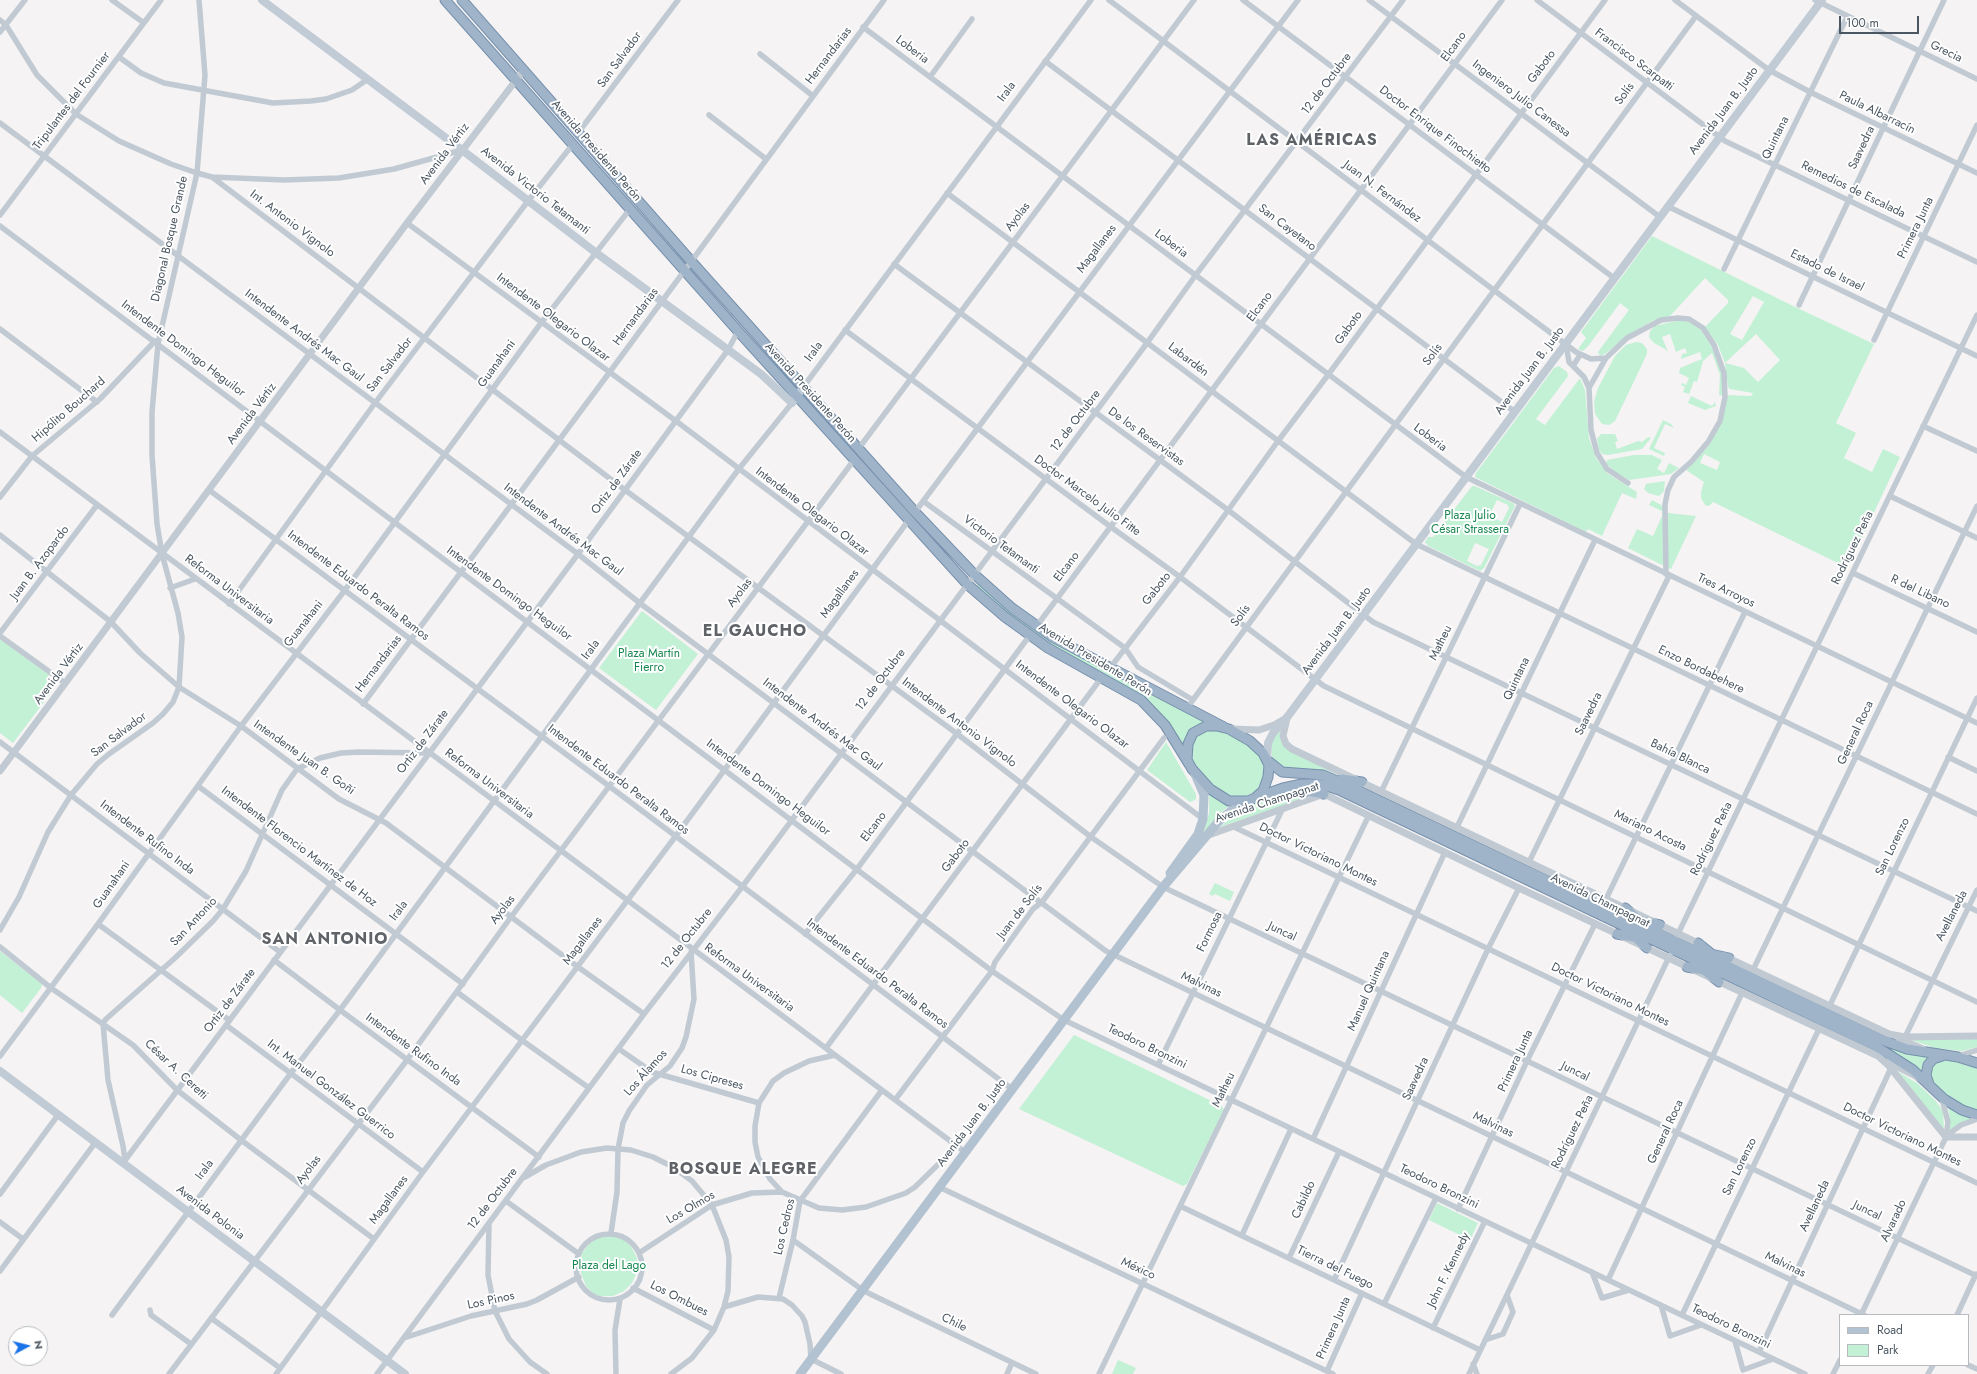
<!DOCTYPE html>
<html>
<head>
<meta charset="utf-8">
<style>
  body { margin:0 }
  #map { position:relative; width:1977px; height:1374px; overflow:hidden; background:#f5f3f3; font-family:Jost,sans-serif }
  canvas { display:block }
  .legend { position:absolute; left:1839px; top:1314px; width:130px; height:52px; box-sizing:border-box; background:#fff; border:1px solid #b7bbc0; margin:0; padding:5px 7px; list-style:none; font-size:12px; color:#4a5661 }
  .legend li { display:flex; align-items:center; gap:8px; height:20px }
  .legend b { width:20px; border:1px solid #b7bbc0 }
  .north { position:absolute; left:8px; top:1326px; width:40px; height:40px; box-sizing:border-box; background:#fff; border:1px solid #b7bbc0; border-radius:50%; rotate:83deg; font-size:11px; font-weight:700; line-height:16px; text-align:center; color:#4a5661 }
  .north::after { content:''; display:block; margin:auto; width:14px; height:18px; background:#1a73e8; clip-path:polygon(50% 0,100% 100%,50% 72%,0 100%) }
  .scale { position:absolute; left:1839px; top:16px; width:80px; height:18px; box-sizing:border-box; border:2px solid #4a5661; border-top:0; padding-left:5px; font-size:12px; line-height:14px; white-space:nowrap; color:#4a5661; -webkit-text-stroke:3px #fff; paint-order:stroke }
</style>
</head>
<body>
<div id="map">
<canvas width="1977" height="1374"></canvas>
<ul class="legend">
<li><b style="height:5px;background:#b3c2d1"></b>Road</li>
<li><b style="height:11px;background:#c3f1d5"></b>Park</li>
</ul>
<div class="north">N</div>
<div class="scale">100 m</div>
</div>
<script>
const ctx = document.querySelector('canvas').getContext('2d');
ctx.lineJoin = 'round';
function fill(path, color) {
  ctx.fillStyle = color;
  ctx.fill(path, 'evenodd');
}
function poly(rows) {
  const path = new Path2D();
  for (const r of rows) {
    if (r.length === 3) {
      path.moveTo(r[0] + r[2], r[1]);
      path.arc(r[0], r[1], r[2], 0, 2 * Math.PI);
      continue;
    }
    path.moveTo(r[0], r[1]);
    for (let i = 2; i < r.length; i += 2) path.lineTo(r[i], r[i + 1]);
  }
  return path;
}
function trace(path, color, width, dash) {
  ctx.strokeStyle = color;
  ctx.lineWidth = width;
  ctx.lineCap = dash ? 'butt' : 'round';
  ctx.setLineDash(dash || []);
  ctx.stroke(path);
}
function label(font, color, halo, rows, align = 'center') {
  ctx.font = font + ' Jost,sans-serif';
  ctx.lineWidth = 4;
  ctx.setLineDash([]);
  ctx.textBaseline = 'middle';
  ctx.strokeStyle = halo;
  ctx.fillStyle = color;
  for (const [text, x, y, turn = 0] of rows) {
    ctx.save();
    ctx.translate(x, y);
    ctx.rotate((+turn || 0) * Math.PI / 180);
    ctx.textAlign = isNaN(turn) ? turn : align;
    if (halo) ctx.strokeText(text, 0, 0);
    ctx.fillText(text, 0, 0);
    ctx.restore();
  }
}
const green = poly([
  [1652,236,1791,305,1874,344,1836,423,1856,433,1844,458,1872,472,1883,449,1900,457,1848,568,1713,502,1709,506,1705,505,1701,498,1701,492,1704,482,1686,470,1710,444,1728,395,1751,396,1753,393,1730,389,1728,387,1725,363,1718,345,1705,327,1728,303,1728,300,1705,278,1670,316,1652,321,1631,333,1605,354,1600,356,1598,352,1629,310,1620,303,1589,345,1583,351,1578,349,1586,338,1581,332],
  [1753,296,1764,302,1742,340,1730,334],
  [1756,334,1780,360,1758,382,1744,368,1725,363],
  [1704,454,1720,462,1717,470,1700,463],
  [1680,320,1690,322,1701,330,1712,347,1722,374,1723,396,1719,395,1720,375,1712,353,1703,361,1697,382,1694,381,1689,394,1683,392,1685,387,1681,385,1682,383,1686,385,1689,378,1679,373,1680,368,1702,359,1700,352,1681,359,1682,354,1687,353,1685,348,1676,352,1670,334,1662,337,1668,352,1665,349,1654,343,1649,337,1650,331,1655,326],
  [1636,342,1642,343,1647,349,1647,354,1615,421,1609,425,1602,424,1595,414,1594,402,1598,388,1615,356,1626,345],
  [1559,366,1567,372,1568,376,1536,419,1545,425,1580,378,1585,390,1589,438,1596,458,1607,473,1637,492,1636,499,1622,493,1602,536,1588,529,1586,532,1475,477,1476,473,1554,368],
  [1691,396,1712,406,1715,402,1716,406,1705,410,1688,403],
  [1663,420,1671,424,1674,428,1665,424,1654,448,1665,453,1664,456,1649,449],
  [1601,434,1615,434,1618,441,1615,442,1617,449,1638,441,1642,442,1648,437,1651,438,1642,449,1608,455,1602,454,1599,450,1597,439],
  [1634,455,1652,455,1662,460,1657,469,1664,473,1669,463,1679,468,1671,474,1629,480,1615,472,1606,463,1607,460],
  [1665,481,1664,491,1659,496,1648,493,1644,489,1646,484],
  [1472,486,1475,486,1499,497,1513,503,1515,506,1484,568,1480,571,1428,546,1425,542,1428,537,1433,537],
  [1497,500,1508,505,1509,508,1502,522,1489,516],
  [1475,543,1489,549,1481,565,1477,566,1467,561],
  [1652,500,1663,506,1664,566,1628,548,1637,529,1653,536,1662,516,1662,511,1649,505],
  [1668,513,1696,516,1671,569,1668,568],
  [979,584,1023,619,1208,721,1187,735,1182,748,1163,718,1030,633,975,586],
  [642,611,698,654,656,710,599,668],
  [0,639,49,675,46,679,56,686,13,743,0,733],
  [1281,727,1280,737,1284,746,1337,775,1320,771,1287,771,1272,759,1271,742],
  [1207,730,1214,730,1230,735,1255,749,1264,762,1266,773,1261,786,1256,791,1242,798,1226,796,1213,787,1199,771,1192,762,1190,751,1194,737],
  [1166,742,1196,794,1196,799,1193,801,1190,802,1147,770],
  [1294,793,1315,795,1220,827,1238,811,1248,806,1273,797],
  [1209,794,1231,804,1217,816,1203,834,1209,813],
  [1215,883,1234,892,1230,901,1215,894,1212,896,1209,894],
  [1677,946,1930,1056,1923,1066,1922,1073,1887,1048],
  [0,951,42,984,41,988,22,1013,0,995],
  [1074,1035,1222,1106,1224,1110,1187,1184,1183,1186,1019,1109],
  [1977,1038,1977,1047,1962,1051,1935,1048,1908,1039],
  [1940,1061,1958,1061,1977,1067,1977,1111,1958,1104,1944,1095,1934,1084,1930,1075,1931,1067],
  [1895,1070,1917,1083,1935,1100,1943,1111,1944,1130],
  [1948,1106,1976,1117,1948,1132,1950,1119],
  [1437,1203,1478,1223,1470,1240,1429,1220],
  [611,1235,621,1237,631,1246,637,1258,637,1272,632,1283,624,1291,613,1296,600,1296,594,1294,586,1286,581,1273,580,1262,582,1253,590,1243,601,1236],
  [1118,1360,1136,1368,1133,1374,1112,1374]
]);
const minor = poly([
  [112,0,144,23],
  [1109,0,1576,352,1591,359,1606,358],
  [1243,0,1614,278],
  [1369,0,1660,217],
  [1537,0,1725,141,1977,262],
  [1675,0,1769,70,1810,92,1977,173],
  [1815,0,1977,79],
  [0,20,6,25,37,75,76,114,119,141,171,164,197,173,212,177,284,180,339,178,394,169,462,150],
  [863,27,1466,477,1977,723],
  [0,32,25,0],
  [760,54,813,96],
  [119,57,141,73,164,83,273,103,311,101,326,99,352,90,368,79],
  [1045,61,1515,412],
  [930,77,972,19],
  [709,115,766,159],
  [0,123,578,554,641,604,1106,951,1864,1315],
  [578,133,678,0],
  [212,177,625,490,956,733,1091,837,1163,887,1977,1276],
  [947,193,1416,544,1977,814],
  [1667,206,1977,356],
  [0,215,161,0],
  [407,223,676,421,1203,819],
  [0,226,992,971,1064,1020,1805,1374],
  [894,264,1228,510,1373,622,1977,911],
  [1724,269,1847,17],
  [1799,305,1944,0],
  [0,329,97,402],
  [845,330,1111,527,1180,577,1324,686,1977,1002],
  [1874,340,1977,125],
  [1566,344,1569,362,1584,377,1589,388],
  [1573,366,1580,355],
  [804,386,1091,0],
  [1923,426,1977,451],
  [0,432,965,1152],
  [859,448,1194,0],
  [1628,483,1607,469,1597,453,1591,430,1589,388,1606,358,1627,338,1661,320,1678,318,1689,319,1703,328,1714,345,1724,373,1725,397,1720,421,1708,442,1691,462,1674,477,1668,490,1665,504,1666,574],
  [209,490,609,786,1012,1089],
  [1890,496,1977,538],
  [0,497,32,456,100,399,155,341],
  [923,501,1125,648,1138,667,1193,700],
  [915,512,1298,0],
  [0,535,111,622,140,653,179,687,241,726,339,799,386,823,578,967,644,1014],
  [1853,573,1977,632],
  [170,588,195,579],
  [229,604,375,403,528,201,573,144],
  [1036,627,1502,0],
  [0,633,97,505],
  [0,636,65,683],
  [1110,668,1180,577,1278,441,1328,375,1605,0],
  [363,704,609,373,884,0],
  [1187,708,1696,16],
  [0,742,280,952],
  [1948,757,1977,771],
  [198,786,463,984],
  [1381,792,1520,504],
  [1234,827,1977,1183],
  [1457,827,1595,540],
  [1529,862,1669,576],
  [1606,899,1745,612],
  [98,924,229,1020],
  [0,930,19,897,48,832,71,795,97,764,109,754,153,723,163,714,173,702,179,687,182,637,178,613,162,554,157,524,152,455,152,412,158,344,197,173,205,75,199,0],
  [805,934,857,869,1030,635],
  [1677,936,1977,315],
  [0,947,51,988,133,1045,177,1090,241,1140,374,1239],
  [274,960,340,1010,539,1157],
  [1753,970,1977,506],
  [457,992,523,1041,589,1088],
  [1830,1005,1977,698],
  [226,1025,423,1172],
  [1905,1037,1977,890],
  [826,1048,1102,677],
  [619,1049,652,1072,759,1103],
  [835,1055,809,1061,784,1073,773,1081,759,1103,755,1126,755,1142,758,1157,770,1179,782,1192,819,1208,842,1210,866,1207,906,1193,915,1187,957,1146],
  [0,1056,98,924,241,726,345,590,541,323,630,209],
  [1958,1056,1977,1050],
  [1158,1065,1282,810],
  [895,1100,992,971,995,962,1033,909,1042,902,1164,738],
  [1946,1136,1961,1125,1977,1119],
  [1313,1139,1445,852],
  [125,1160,123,1146,108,1080,103,1023,106,1019,175,958,213,921,223,909,246,871,282,790,297,769,320,758,341,753,359,752,428,753],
  [123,1163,578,554,728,350,738,331],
  [525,1177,546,1165,581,1152,607,1148,631,1150,653,1157,673,1167,692,1181,712,1205,726,1240,729,1257,728,1291,724,1307,714,1330,692,1358,671,1374],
  [939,1187,1333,1374],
  [0,1194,58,1115],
  [506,1201,579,1254],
  [1180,1206,1480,1350],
  [1458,1209,1527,1061,1595,924],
  [0,1222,23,1239],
  [489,1224,488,1275,495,1311,509,1339,530,1362,547,1374],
  [611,1233,617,1192,618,1149,623,1123,629,1111,647,1085,670,1066,682,1048,686,1037,694,999,691,952],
  [609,1267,33],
  [1242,1235,1291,1129],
  [793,1240,864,1291,1036,1374],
  [639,1253,712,1205,752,1193,782,1192],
  [1289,1258,1339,1152],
  [0,1271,95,1143],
  [1592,1272,1602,1298,1629,1290],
  [1334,1280,1488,949,1519,888],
  [1608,1280,1742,993],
  [633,1288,714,1330],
  [779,1298,793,1240,800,1201,882,1090],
  [1384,1304,1436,1198],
  [1661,1305,1670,1336,1701,1325],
  [724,1307,758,1297,783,1299,792,1305,802,1316,805,1322,810,1344,811,1359,841,1374],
  [150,1310,151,1315,191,1344],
  [112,1315,291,1073,340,1010,738,470,792,403],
  [1682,1315,1819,1029],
  [1861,1315,1946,1137,1948,1122,1942,1099],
  [1957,1315,1976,1274],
  [211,1318,280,1368],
  [1433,1328,1485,1221],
  [404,1338,471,1316,527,1304,537,1300,579,1277],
  [1485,1340,1503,1334,1513,1312,1507,1295],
  [1735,1341,1743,1370,1773,1359],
  [1759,1352,1891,1068],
  [1473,1364,1477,1374],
  [1968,1365,1977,1369],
  [1327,1371,1362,1293],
  [169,1374,407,1060,511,917,854,460],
  [276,1374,423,1172,675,837,908,521],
  [377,1374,644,1014,742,887,1147,343,1195,276,1403,0],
  [616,1374,615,1330,620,1299],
  [1007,1374,1012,1363],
  [1099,1374,1369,815],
  [1469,1374,1670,955],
  [1833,1374,1840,1360],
  [1928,1374,1933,1365]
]);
const tertiary = poly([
  [1287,718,1283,736,1286,744,1292,749,1702,945],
  [1232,729,1259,730,1274,725,1283,720],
  [0,771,407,223,523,71],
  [1206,836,1324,794,1519,888,1878,1056,1889,1066,1946,1137,1977,1137],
  [1724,956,1889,1034,1905,1037,1977,1036],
  [1899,1039,1923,1049],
  [1888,1062,1920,1078]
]);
const secondary = poly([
  [262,0,462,150,595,252,761,374,792,403,804,386],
  [1267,759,1268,743,1273,733,1288,716,1822,0],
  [0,1071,405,1374]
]);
const primary = poly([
  [1170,873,1198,834,1203,819,1204,795,1195,774],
  [800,1374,1163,887,1219,821,1231,811,1248,801]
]);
const trunk = poly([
  [445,0,738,331,967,584,1005,617,1048,648,1141,700,1165,725,1189,764],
  [462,0,691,261,915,512,974,574,1012,608,1054,638,1224,727],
  [1206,726,1217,726,1229,729,1250,741,1263,753,1269,765,1268,777,1263,791,1255,798,1248,801,1229,801,1210,789,1192,769,1187,760,1188,744,1193,733,1206,726],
  [1267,760,1282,772,1323,775,1351,787,1885,1041,1907,1049,1958,1057,1977,1063],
  [1342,779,1362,782],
  [1296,789,1324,794],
  [1255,798,1283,788,1302,784,1320,784,1339,790,1877,1047,1913,1070,1944,1099,1962,1110,1977,1115],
  [1625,908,1641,922],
  [1641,921,1660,925],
  [1617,934,1645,939],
  [1635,937,1647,948],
  [1698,943,1713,955],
  [1711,954,1729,958],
  [1687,967,1711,971],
  [1704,970,1719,982],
  [1929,1084,1926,1075,1928,1065,1933,1059,1942,1056]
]);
const streetNames = [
  ["Elcano",1454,47,-54],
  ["Loberia",912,50,37],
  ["Grecia",1946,52,26],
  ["Hernandarias",829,56,-53],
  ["San Salvador",620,60,-54],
  ["Francisco Scarpatti",1634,60,37],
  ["Gaboto",1542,67,-53],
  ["12 de Octubre",1327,84,-53],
  ["Irala",1007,92,-53],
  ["Solís",1625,94,-54],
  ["Ingeniero Julio Canessa",1521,99,37],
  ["Tripulantes del Fournier",72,101,-53],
  ["Avenida Juan B. Justo",1724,111,-53],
  ["Paula Albarracín",1877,113,26],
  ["Doctor Enrique Finochietto",1435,130,37],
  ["Quintana",1776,138,-64],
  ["Saavedra",1862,148,-65],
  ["Avenida Presidente Perón",596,151,49],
  ["Avenida Vértiz",445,154,-53],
  ["Remedios de Escalada",1853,190,26],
  ["Avenida Victorio Tetamanti",535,191,38],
  ["Juan N. Fernández",1382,192,37],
  ["Ayolas",1018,217,-53],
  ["Int. Antonio Vignolo",292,224,37],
  ["San Cayetano",1287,228,37],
  ["Primera Junta",1916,228,-64],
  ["Diagonal Bosque Grande",170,239,-77],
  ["Loberia",1171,244,37],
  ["Magallanes",1097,249,-53],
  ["Estado de Israel",1827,271,26],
  ["Elcano",1260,307,-53],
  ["Hernandarias",636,317,-54],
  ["Intendente Olegario Olazar",553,318,37],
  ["Gaboto",1349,328,-54],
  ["Intendente Andrés Mac Gaul",304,336,37],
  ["Intendente Domingo Heguilor",183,349,37],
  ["Irala",814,352,-53],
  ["Solís",1433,355,-53],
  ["Labardén",1188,360,37],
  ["Guanahani",497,364,-54],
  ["San Salvador",390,365,-52],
  ["Avenida Juan B. Justo",1530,371,-53],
  ["Avenida Presidente Perón",810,393,48],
  ["Hipólito Bouchard",69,410,-41],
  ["Avenida Vértiz",252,414,-53],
  ["12 de Octubre",1076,421,-53],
  ["De los Reservistas",1146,437,36],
  ["Loberia",1430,438,37],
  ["Ortiz de Zárate",617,482,-54],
  ["Doctor Marcelo Julio Fitte",1087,496,36],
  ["Intendente Olegario Olazar",812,512,37],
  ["Intendente Andrés Mac Gaul",563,530,37],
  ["Victorio Tetamanti",1001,545,36],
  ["Rodríguez Peña",1853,548,-64],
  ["Juan B. Azopardo",40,563,-53],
  ["Elcano",1067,567,-53],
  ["Intendente Eduardo Peralta Ramos",358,586,37],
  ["Gaboto",1157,589,-52],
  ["Reforma Universitaria",229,590,37],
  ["Tres Arroyos",1726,591,26],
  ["R del Libano",1920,592,25],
  ["Ayolas",740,593,-53],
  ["Intendente Domingo Heguilor",509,594,36],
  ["Magallanes",840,594,-54],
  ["Solís",1241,616,-54],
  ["Guanahani",304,624,-52],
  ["Avenida Juan B. Justo",1337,631,-53],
  ["Matheu",1441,643,-64],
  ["Irala",591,650,-53],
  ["Avenida Presidente Perón",1095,660,31],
  ["Hernandarias",379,664,-53],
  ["Enzo Bordabehere",1701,670,26],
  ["Avenida Vértiz",59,674,-53],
  ["Quintana",1517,679,-65],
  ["12 de Octubre",881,680,-53],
  ["Intendente Olegario Olazar",1072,705,37],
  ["Saavedra",1589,714,-64],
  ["Intendente Antonio Vignolo",959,723,37],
  ["Intendente Andrés Mac Gaul",822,725,37],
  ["General Roca",1856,733,-65],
  ["San Salvador",119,735,-37],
  ["Ortiz de Zárate",423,742,-53],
  ["Bahía Blanca",1680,757,26],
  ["Intendente Juan B. Goñi",304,758,35],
  ["Intendente Eduardo Peralta Ramos",618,780,37],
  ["Reforma Universitaria",489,784,37],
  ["Intendente Domingo Heguilor",768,788,37],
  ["Avenida Champagnat",1267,803,-18],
  ["Elcano",874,827,-53],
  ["Mariano Acosta",1650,831,26],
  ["Intendente Rufino Inda",147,838,37],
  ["Rodríguez Peña",1712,839,-64],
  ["Intendente Florencio Martínez de Hoz",299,847,37],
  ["San Lorenzo",1893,847,-64],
  ["Doctor Victoriano Montes",1318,855,26],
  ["Gaboto",956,856,-53],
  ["Guanahani",112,885,-55],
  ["Avenida Champagnat",1600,901,26],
  ["Ayolas",503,910,-53],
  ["Irala",399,911,-53],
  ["Juan de Solís",1020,912,-52],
  ["Avellaneda",1952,916,-63],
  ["San Antonio",194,922,-47],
  ["Formosa",1210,932,-64],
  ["Juncal",1282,932,25],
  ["12 de Octubre",687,939,-52],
  ["Magallanes",583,941,-53],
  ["Intendente Eduardo Peralta Ramos",877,974,37],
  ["Reforma Universitaria",749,978,36],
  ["Malvinas",1201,985,26],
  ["Manuel Quintana",1369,991,-66],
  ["Doctor Victoriano Montes",1610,995,26],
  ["Ortiz de Zárate",230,1001,-53],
  ["Teodoro Bronzini",1147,1047,26],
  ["Intendente Rufino Inda",413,1050,36],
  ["Primera Junta",1516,1061,-65],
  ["César A. Ceretti",176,1070,43],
  ["Juncal",1575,1072,26],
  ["Los Álamos",646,1073,-48],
  ["Los Cipreses",712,1078,16],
  ["Saavedra",1416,1079,-65],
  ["Int. Manuel González Guerrico",331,1090,37],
  ["Matheu",1224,1090,-64],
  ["Avenida Juan B. Justo",972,1123,-53],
  ["Malvinas",1493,1125,26],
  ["Rodríguez Peña",1573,1132,-64],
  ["General Roca",1666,1132,-65],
  ["Doctor Victoriano Montes",1902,1135,26],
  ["San Lorenzo",1740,1167,-64],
  ["Irala",205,1170,-54],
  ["Ayolas",309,1170,-53],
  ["Teodoro Bronzini",1439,1187,26],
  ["12 de Octubre",493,1199,-53],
  ["Magallanes",389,1200,-54],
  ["Cabildo",1304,1200,-65],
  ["Avellaneda",1815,1206,-65],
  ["Los Olmos",691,1208,-30],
  ["Juncal",1867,1211,26],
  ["Avenida Polonia",210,1213,37],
  ["Alvarado",1894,1221,-65],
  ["Los Cedros",785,1227,-77],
  ["Malvinas",1785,1265,26],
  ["Tierra del Fuego",1335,1268,26],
  ["México",1138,1269,25],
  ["John F. Kennedy",1449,1270,-64],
  ["Los Ombues",679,1299,27],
  ["Los Pinos",491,1301,-12],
  ["Chile",954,1323,26],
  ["Teodoro Bronzini",1731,1327,26],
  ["Primera Junta",1334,1328,-66]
];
const parkNames = [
  ["Plaza Julio",1470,516],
  ["César Strassera",1470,530],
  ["Plaza Martín",649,654],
  ["Fierro",649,668],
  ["Plaza del Lago",609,1266]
];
const districtNames = [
  ["LAS AMÉRICAS",1312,141],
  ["EL GAUCHO",755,632],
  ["SAN ANTONIO",325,940],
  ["BOSQUE ALEGRE",743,1170]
];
fill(green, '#c3f1d5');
trace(trunk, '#7690ad', 11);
trace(minor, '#c1cad2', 5.5);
trace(tertiary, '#c1cad2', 7);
trace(secondary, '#c1cbd6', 8);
trace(primary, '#b3c2d1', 9);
trace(trunk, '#9fb4c9', 9);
label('12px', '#4a5661', '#fff', streetNames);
label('12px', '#17864f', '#fff', parkNames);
ctx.letterSpacing = '1px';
label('bold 16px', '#5f6368', '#fff', districtNames);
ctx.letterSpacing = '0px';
</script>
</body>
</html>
